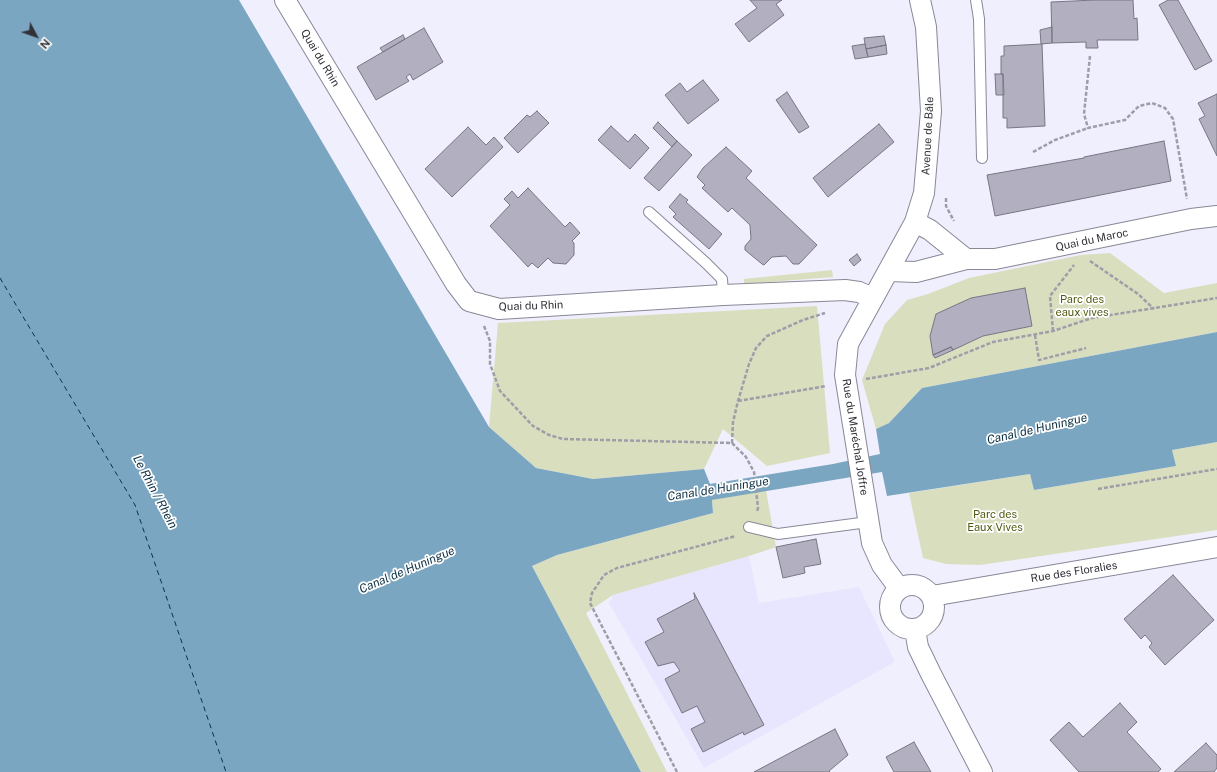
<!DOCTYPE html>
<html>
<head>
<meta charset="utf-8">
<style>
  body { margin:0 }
  #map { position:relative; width:1217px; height:772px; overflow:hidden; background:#f0effd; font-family:"Public Sans",sans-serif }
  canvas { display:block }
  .north { position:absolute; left:16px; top:16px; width:40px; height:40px; -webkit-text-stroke:3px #fff; paint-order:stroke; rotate:131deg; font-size:11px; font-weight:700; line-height:16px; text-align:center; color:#323138 }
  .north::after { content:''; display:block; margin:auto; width:14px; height:18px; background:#323138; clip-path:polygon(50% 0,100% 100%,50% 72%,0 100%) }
</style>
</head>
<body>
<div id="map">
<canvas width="1217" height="772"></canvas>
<div class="north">N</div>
</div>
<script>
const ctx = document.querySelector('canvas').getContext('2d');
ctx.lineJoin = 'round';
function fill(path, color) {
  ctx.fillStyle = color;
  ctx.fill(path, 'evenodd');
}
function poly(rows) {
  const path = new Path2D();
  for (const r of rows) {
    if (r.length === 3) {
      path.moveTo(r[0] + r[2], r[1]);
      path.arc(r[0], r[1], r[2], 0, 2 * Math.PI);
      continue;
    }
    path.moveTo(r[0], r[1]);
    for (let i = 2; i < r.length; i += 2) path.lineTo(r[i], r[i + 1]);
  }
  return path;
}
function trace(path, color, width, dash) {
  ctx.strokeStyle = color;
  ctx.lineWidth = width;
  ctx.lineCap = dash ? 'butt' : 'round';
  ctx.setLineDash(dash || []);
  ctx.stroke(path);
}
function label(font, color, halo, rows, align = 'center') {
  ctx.font = font + ' "Public Sans",sans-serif';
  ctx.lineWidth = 3.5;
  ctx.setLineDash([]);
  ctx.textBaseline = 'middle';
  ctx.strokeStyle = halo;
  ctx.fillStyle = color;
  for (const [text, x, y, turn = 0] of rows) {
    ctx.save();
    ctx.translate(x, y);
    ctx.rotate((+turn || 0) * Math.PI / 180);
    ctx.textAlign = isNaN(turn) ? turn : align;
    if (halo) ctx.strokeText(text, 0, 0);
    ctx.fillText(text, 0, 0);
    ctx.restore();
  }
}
const built = poly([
  [749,556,759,603,859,587,895,662,704,768,609,603,613,595]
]);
const green = poly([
  [1110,253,1164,293,1217,283,1217,332,922,388,889,423,876,429,862,380,885,324,907,300,928,294,969,278,1081,255],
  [832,270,833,277,744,284,744,279],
  [817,306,830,453,767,466,723,429,704,469,593,479,536,468,489,427,498,323],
  [1217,442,1217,530,980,565,946,564,923,558,909,493,1030,474,1034,490,1176,466,1172,450],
  [766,490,776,547,749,556,613,595,586,613,667,772,641,772,532,566,557,555,713,513,712,500]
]);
const water = poly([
  [0,0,239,0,489,427,536,468,593,479,704,469,710,484,833,464,880,454,876,429,889,423,922,388,1217,332,1217,442,1172,450,1176,466,1034,490,1030,474,887,496,882,472,712,500,713,513,557,555,532,566,641,772,0,772]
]);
const ferry = poly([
  [0,278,135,505,226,772]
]);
const building = poly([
  [750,0,782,0,776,4,784,15,749,42,735,24,757,8,750,0],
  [1095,0,1133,0,1134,19,1137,18,1138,40,1097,40,1098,48,1086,48,1086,42,1052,43,1051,2,1095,0],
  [1168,0,1178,0,1212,61,1195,70,1159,5,1168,0],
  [1052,27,1052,43,1041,44,1040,30,1052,27],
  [424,28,443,62,413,80,410,74,406,77,409,81,376,100,357,67,424,28],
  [403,35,405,39,383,52,380,48,403,35],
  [884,36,886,45,866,49,864,38,884,36],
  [865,44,868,57,855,59,852,46,865,44],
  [1042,44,1045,126,1007,128,1007,118,1003,118,1003,74,1001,74,1001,56,1004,56,1004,46,1042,44],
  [886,45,887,54,868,57,866,49,886,45],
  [995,74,1003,74,1004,95,996,95,995,74],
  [703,80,719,100,688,124,665,95,680,83,687,92,703,80],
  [787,92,809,127,799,133,776,100,787,92],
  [1217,94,1217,156,1199,119,1205,116,1198,103,1217,94],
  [537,111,549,123,518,153,504,138,527,115,530,117,537,111],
  [658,122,677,141,672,147,653,128,658,122],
  [879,124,894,142,828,197,813,178,879,124],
  [611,126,628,142,635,134,649,148,630,169,598,140,611,126],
  [468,127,486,145,494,137,503,147,452,197,425,169,468,127],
  [677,141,692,155,659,191,644,178,677,141],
  [1164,141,1171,181,995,216,987,175,1084,158,1084,157,1164,141],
  [726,147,752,171,746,178,817,245,799,264,793,264,786,256,772,257,764,265,762,264,745,250,745,246,751,239,750,225,732,208,728,212,702,188,705,185,697,177,703,168,726,147],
  [528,188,565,227,570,222,580,233,572,241,574,243,574,255,566,264,553,263,548,258,538,268,532,263,528,267,490,226,510,205,504,199,512,191,518,198,528,188],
  [680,194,688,200,686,202,722,234,709,249,673,217,676,214,669,207,680,194],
  [857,254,861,260,854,266,849,260,857,254],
  [1025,288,1032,326,983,336,953,350,951,347,933,355,930,336,936,314,971,298,1025,288],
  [951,347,953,350,935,358,933,355,951,347],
  [816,539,821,564,804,567,805,573,783,578,776,547,816,539],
  [1173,575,1214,620,1165,665,1149,647,1152,643,1145,635,1141,639,1124,619,1173,575],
  [694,593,764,725,744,735,743,732,703,752,691,729,705,722,697,706,682,713,665,679,680,671,674,662,658,666,645,642,664,632,657,619,695,599,694,593],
  [1120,703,1137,722,1127,732,1161,769,1158,772,1079,772,1050,740,1069,722,1083,737,1120,703],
  [835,729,848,755,829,771,830,772,754,772,835,729],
  [914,742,931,772,894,772,886,757,914,742],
  [1206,743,1217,755,1217,768,1214,772,1174,772,1206,743]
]);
const path = poly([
  [1090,56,1084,114,1088,128,1125,120,1139,106,1152,103,1165,108,1173,119,1187,199],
  [1033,152,1055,140,1088,128],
  [946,198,946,206,954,221],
  [1090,261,1138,294,1154,309],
  [1090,309,1092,318],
  [484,326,490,341,490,364,500,391,533,426,549,435,563,439,732,443,746,457,754,472,758,508,757,512],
  [1053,331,1050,296,1074,265],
  [1035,335,1039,360,1086,348],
  [866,379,929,368,993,342,1053,331,1092,318,1217,298],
  [738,401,826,386],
  [732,443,733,422,738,401,749,364,756,348,767,336,803,320,825,313],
  [1098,489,1217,469],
  [677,772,590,603,592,593,604,575,617,568,736,536]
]);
const lane = poly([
  [976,0,979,19,982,158],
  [649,212,706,263,722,279,723,295],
  [749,527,778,534,868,522]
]);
const street = poly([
  [285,0,456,284,469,301,499,309,723,295,845,290,859,292,873,298],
  [915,222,930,230,966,259],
  [889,271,916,272,966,259,995,259,1191,219,1217,216],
  [912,607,22],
  [899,588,882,565,872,543,845,375,848,344,915,222,924,193,931,111,926,27,920,0],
  [932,596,1217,547],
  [915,629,918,647,931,674,982,772]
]);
const streetNames = [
  ["Quai du Rhin",320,58,59],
  ["Avenue de Bâle",928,136,-87],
  ["Quai du Maroc",1092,240,-12],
  ["Quai du Rhin",531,306,-2],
  ["Rue du Maréchal Joffre",855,437,81],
  ["Rue des Floralies",1074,572,-9]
];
const parkNames = [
  ["Parc des",1082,300],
  ["eaux vives",1082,313],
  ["Parc des",995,515],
  ["Eaux Vives",995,528]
];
const waterNames = [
  ["Canal de Huningue",1037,429,-13],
  ["Canal de Huningue",718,489,-9],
  ["Le Rhin / Rhein",155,492,62],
  ["Canal de Huningue",407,570,-23]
];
fill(built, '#e8e6fe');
fill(green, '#d9debe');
fill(water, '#7ba6c1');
trace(ferry, '#0c3145', 1, [5, 4]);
fill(building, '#b2b0c0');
trace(building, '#777685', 1);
trace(lane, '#898897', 12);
trace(street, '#898897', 22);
trace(path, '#9e9da8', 2.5, [4, 2]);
trace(lane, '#fff', 10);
trace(street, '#fff', 20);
label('11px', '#323138', '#fff', streetNames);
label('11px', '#535911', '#fff', parkNames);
label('italic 12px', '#0c3145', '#fff', waterNames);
</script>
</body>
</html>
